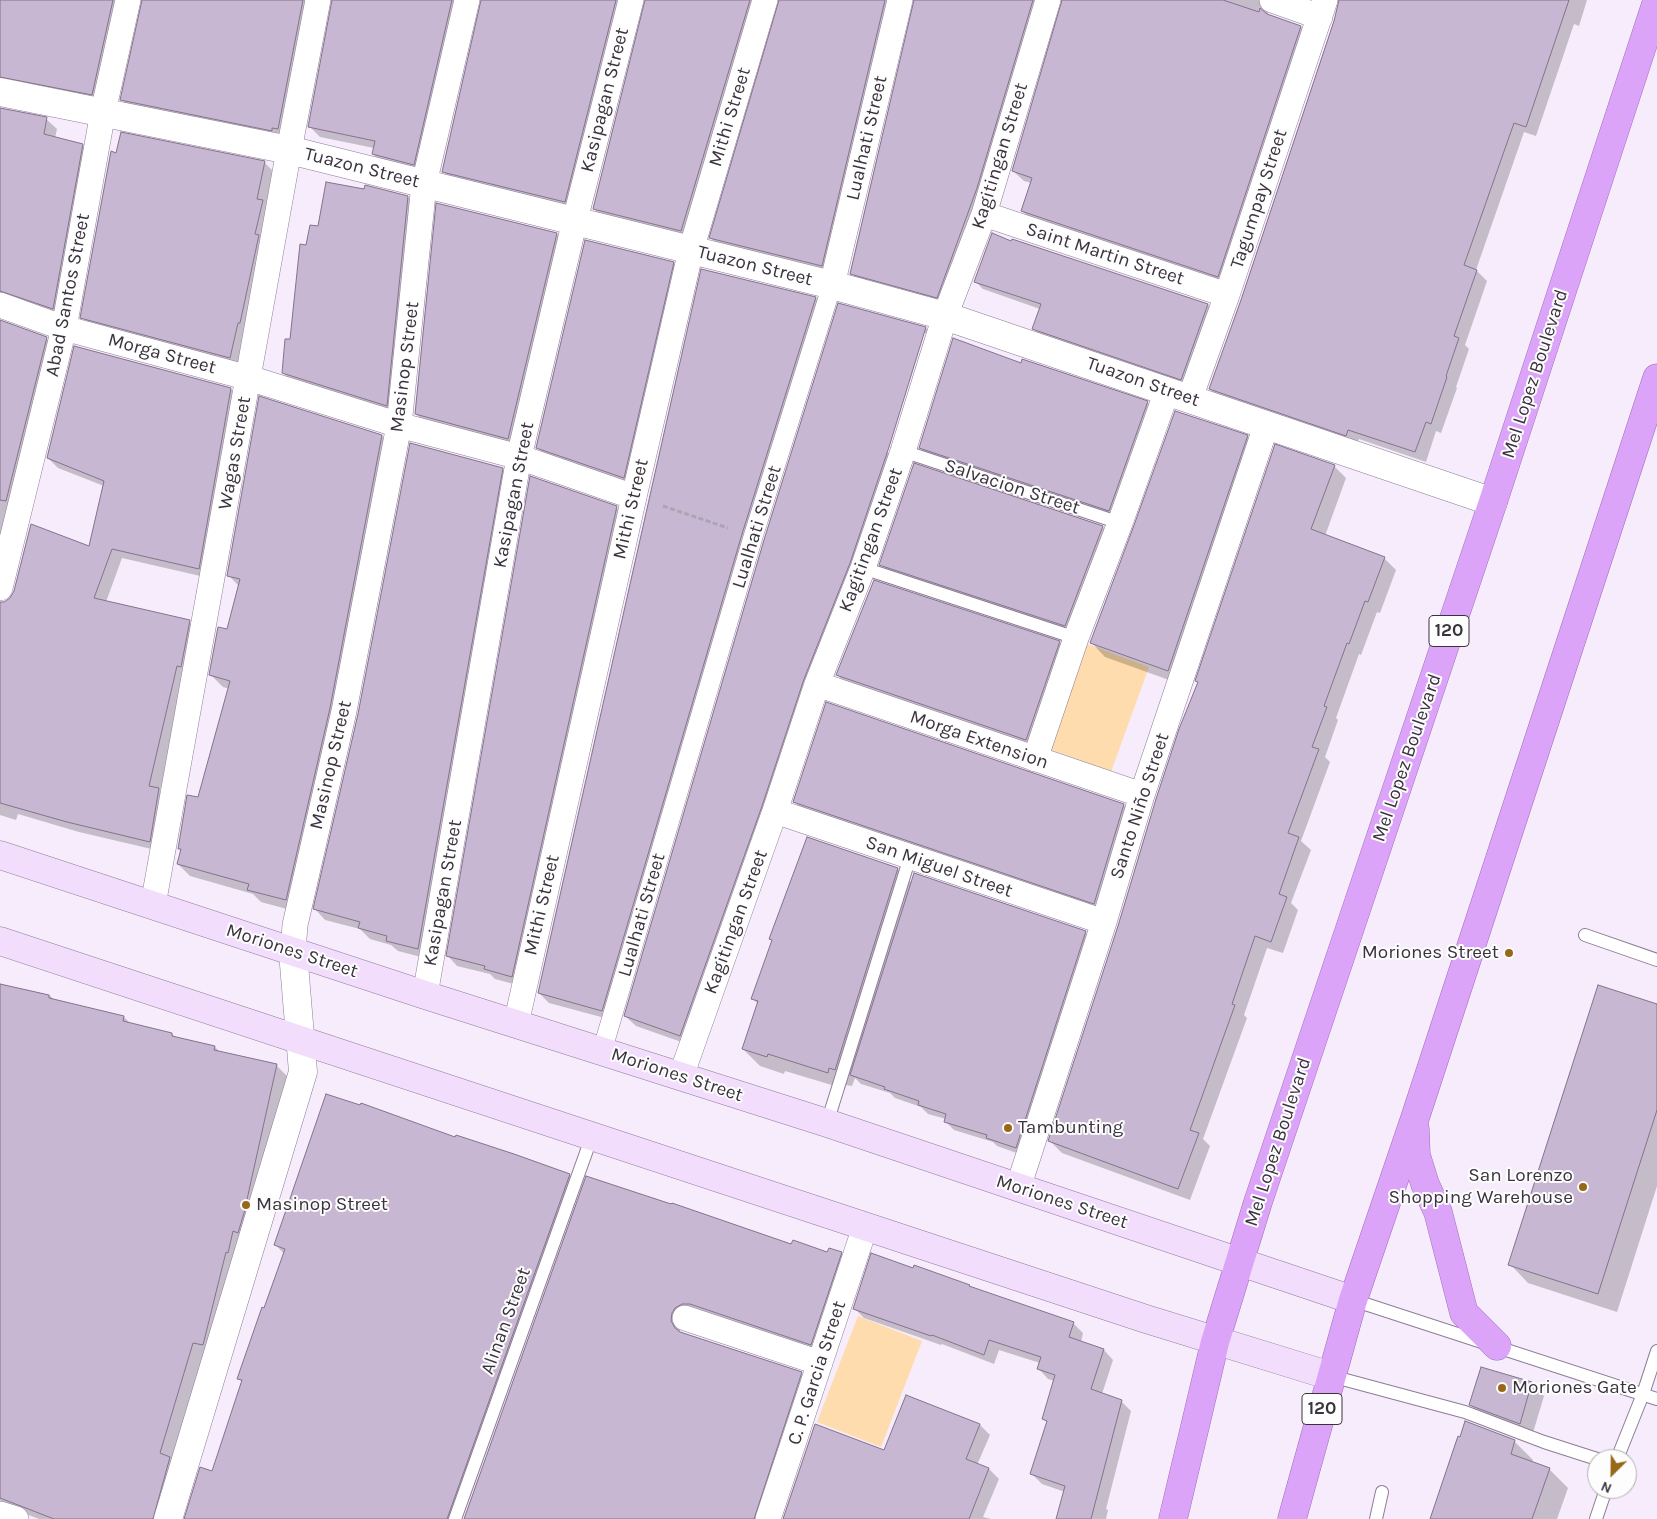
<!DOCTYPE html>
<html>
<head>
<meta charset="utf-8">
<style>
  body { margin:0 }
  #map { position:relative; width:1657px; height:1519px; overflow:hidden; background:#f6ecfc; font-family:Karla,sans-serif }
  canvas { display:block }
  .north { position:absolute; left:1587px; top:1449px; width:50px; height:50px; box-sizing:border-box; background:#fdfdfd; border:1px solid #afacb1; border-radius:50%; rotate:203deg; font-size:14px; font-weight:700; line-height:20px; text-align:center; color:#3a333e }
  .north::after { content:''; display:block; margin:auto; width:18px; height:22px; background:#986819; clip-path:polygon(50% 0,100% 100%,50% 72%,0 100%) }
</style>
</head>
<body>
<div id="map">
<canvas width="1657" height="1519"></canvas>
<div class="north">N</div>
</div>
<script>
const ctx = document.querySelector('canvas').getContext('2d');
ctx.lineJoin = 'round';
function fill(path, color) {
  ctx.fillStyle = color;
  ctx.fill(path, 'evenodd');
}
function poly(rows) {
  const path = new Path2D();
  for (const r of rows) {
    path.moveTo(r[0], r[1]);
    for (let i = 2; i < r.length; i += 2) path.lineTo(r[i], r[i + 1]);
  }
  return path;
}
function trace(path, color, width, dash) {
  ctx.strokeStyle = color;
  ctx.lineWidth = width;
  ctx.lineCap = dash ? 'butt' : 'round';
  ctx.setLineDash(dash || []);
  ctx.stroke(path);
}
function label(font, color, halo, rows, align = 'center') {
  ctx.font = font + ' Karla,sans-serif';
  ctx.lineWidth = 4;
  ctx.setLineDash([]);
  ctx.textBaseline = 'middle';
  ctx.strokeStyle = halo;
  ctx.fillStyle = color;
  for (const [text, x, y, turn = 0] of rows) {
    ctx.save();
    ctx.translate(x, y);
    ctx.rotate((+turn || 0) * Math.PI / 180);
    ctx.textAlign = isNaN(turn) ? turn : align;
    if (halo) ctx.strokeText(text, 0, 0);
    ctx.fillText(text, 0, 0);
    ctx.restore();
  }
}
const green = poly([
  [1082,642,1149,667,1111,772,1044,747],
  [858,1316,922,1341,881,1447,817,1422]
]);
const shadow = poly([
  [0,0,128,0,102,104,0,91],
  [143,0,318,0,288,138,132,110,122,100],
  [333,0,467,0,424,174,383,164,373,154,374,148,320,137,309,126],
  [482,0,631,0,575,212,453,182,443,171],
  [646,0,765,0,692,241,604,219,594,209],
  [780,0,900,0,832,276,721,248,711,238],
  [915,0,1048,0,947,307,861,283,851,273],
  [1087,0,1272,0,1268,5,1268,14,1301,27,1311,37,1228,286,1033,221,1022,211,1031,183,1024,181,1013,171],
  [1340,0,1587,0,1579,26,1574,24,1536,136,1524,132,1476,270,1487,281,1465,345,1469,349,1456,387,1457,388,1441,433,1436,431,1426,462,1359,439,1356,445,1220,399,1210,389,1242,300,1335,22],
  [0,109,46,119,57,129,55,138,82,145,92,155,63,318,0,306],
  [264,162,275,173,241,368,93,328,82,317],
  [408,197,420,209,399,418,296,385,283,373,292,341,307,247,319,227],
  [557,234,566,244,518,448,426,424,416,414],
  [1013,240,1208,305,1216,313,1189,387,1041,337,1034,329,1040,309,983,289,975,281],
  [673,263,682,272,633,487,547,457,537,447],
  [702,270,816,298,826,308,612,1020,549,1003,539,993],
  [839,304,926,328,936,338,690,1045,636,1026,625,1016],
  [923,333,926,333,889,453,886,452],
  [0,322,46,338,57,348,0,578],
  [75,347,231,389,241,400,209,578,122,558,106,602,189,622,199,632,160,791,169,800,160,851,79,832,18,814,16,820,0,815,0,603,5,603,89,547,104,486,58,468,48,458],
  [1021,364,1147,402,1159,414,1120,521,932,459,920,447],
  [382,436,394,448,298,912,261,902,253,894,190,876,178,864,182,851,179,848,199,799,230,689,223,687,210,674,228,631,239,586,228,575],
  [1247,436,1261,451,1183,685,1105,657,1091,642],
  [915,465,1103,527,1113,538,1076,635,891,575,881,564],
  [1334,466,1346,478,1325,536,1384,558,1396,570,1380,613,1377,612,1361,655,1359,654,1336,718,1338,720,1325,757,1330,762,1301,841,1311,850,1291,903,1298,910,1283,953,1267,948,1244,1015,1247,1018,1203,1139,1210,1146,1190,1200,1062,1153,1050,1141,1199,683,1197,681],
  [502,469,513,479,429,959,398,951,391,945,370,939,360,929,325,920,315,909],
  [616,507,626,517,521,986,495,979,490,974,457,966,448,956],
  [1059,642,1072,655,1039,752,850,687,837,675],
  [795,802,1124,805,1133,814,1103,912,803,811],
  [897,869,912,883,1085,932,1094,941,1025,1156,997,1146,993,1142,954,1130,945,1121,946,1119,928,1114,921,1107,895,1098,890,1093,861,1084,855,1078,852,1086,846,1085,845,1089,785,1071,784,1074,760,1066,743,1049,758,1004,752,998,773,941,770,939],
  [0,984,49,995,56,1001,124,1017,131,1024,172,1034,177,1039,215,1047,220,1052,276,1065,288,1077,159,1519,153,1517,152,1519,39,1519,0,1504],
  [1657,1005,1657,1186,1617,1312,1528,1283,1510,1264],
  [456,1138,569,1175,579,1185,460,1519,186,1519,213,1473,242,1382,238,1378,265,1310,284,1254,275,1244],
  [587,1177,792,1246,828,1254,841,1253,851,1263,821,1354,681,1324,680,1332,801,1373,811,1383,766,1519,465,1519],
  [854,1308,1073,1323,1083,1333,1081,1342,1104,1350,1113,1360,1102,1394,1121,1401,1131,1411,1106,1509,1108,1510,1106,1519,1058,1519,1065,1492,1042,1484,1032,1474,1048,1423,1043,1419,1055,1381,1048,1379,1039,1369,1040,1363,999,1350,994,1364,942,1344,941,1345,864,1318],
  [1532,1383,1544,1396,1532,1436,1483,1417,1471,1405],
  [907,1397,980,1425,990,1435,977,1465,989,1469,999,1479,983,1517,991,1519,784,1519,885,1451],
  [1514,1441,1533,1460,1532,1463,1549,1469,1568,1488,1557,1519,1431,1519]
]);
const building = poly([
  [0,0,113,0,92,95,0,77,0,0],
  [142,0,303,0,278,129,272,128,272,131,120,100,142,0],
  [332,0,452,0,414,165,372,154,375,141,308,127,332,0],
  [481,0,616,0,565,202,442,172,481,0],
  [645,0,750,0,681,231,593,209,645,0],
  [779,0,885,0,822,266,709,238,779,0],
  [914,0,1033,0,977,188,937,298,850,274,914,0],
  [1062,0,1223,0,1259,12,1260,8,1267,14,1301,26,1218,277,1021,211,1032,178,1012,171,1062,0],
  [1339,0,1569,0,1526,127,1514,123,1464,265,1477,270,1454,336,1459,338,1446,376,1447,377,1431,424,1426,422,1415,452,1348,430,1346,436,1209,389,1241,300,1334,21,1339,0],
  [0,108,47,117,44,134,83,144,53,309,0,291,0,108],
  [121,132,265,161,257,199,263,200,255,234,259,235,240,323,238,323,230,358,80,318,111,151,116,153,121,132],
  [326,182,364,189,365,185,408,196,387,406,282,373,285,339,290,339,300,244,306,245,310,225,318,226,326,182],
  [436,203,557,233,508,439,415,414,436,203],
  [992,233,1011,241,1012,239,1208,304,1181,380,1032,329,1041,304,974,282,992,233],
  [585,240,674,262,624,478,536,448,585,240],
  [701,269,816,297,742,534,602,1011,538,993,701,269],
  [838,303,926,327,889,447,850,563,804,679,762,806,680,1036,624,1016,764,540,838,303],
  [0,320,47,337,6,501,0,500,0,320],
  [953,338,1021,363,1022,359,1148,401,1109,511,919,448,953,338],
  [74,346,231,388,199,569,112,549,94,598,190,620,181,667,177,666,149,786,159,788,150,842,67,822,0,803,0,602,4,602,10,598,14,591,31,524,89,546,104,481,47,458,74,346],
  [259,396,382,435,330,708,286,900,247,890,249,884,177,864,181,849,178,849,187,795,198,797,230,681,209,675,218,627,227,629,240,579,227,576,259,396],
  [1175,411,1248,435,1168,671,1090,643,1133,528,1175,411],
  [410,443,503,468,418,949,386,941,387,936,358,928,360,922,313,909,358,714,410,443],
  [1275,444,1335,465,1311,529,1385,557,1368,602,1365,601,1349,644,1347,643,1324,706,1327,707,1312,747,1319,749,1288,833,1299,837,1279,894,1287,897,1271,942,1255,936,1232,1004,1235,1005,1190,1130,1199,1133,1178,1189,1048,1141,1118,926,1156,799,1179,729,1198,682,1195,681,1275,444],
  [914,463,1103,526,1065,626,879,565,914,463],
  [530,476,617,506,512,977,484,969,485,966,446,956,530,476],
  [874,580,1060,641,1026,740,836,675,874,580],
  [826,702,1124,804,1094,904,793,802,826,702],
  [807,837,898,868,835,1070,829,1068,828,1073,768,1054,767,1057,742,1049,758,1001,751,999,772,940,769,939,807,837],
  [914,873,1086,931,1016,1148,986,1138,987,1135,944,1122,946,1114,918,1105,919,1101,884,1089,885,1087,850,1075,914,873],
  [0,984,49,995,49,998,124,1016,123,1021,172,1033,172,1036,215,1046,214,1050,277,1064,244,1213,238,1233,233,1231,228,1253,226,1252,203,1345,193,1343,160,1453,170,1457,153,1519,54,1519,0,1498,0,984],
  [1598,985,1657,1004,1657,1110,1598,1294,1508,1265,1598,985],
  [326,1094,360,1105,361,1103,455,1137,456,1135,514,1154,570,1174,447,1519,184,1519,200,1467,212,1471,242,1380,237,1379,262,1307,264,1308,285,1249,274,1245,326,1094],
  [586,1176,671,1204,672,1203,791,1244,793,1240,827,1252,829,1248,842,1252,811,1345,690,1304,682,1304,675,1308,672,1313,671,1321,675,1328,680,1332,802,1372,754,1519,464,1519,586,1176],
  [871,1253,913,1268,914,1265,970,1285,969,1286,1074,1322,1069,1337,1104,1349,1091,1389,1122,1400,1091,1519,1056,1519,1065,1486,1030,1474,1047,1421,1042,1419,1055,1375,1037,1369,1041,1357,989,1340,984,1355,932,1335,931,1336,853,1309,871,1253],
  [1481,1367,1532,1382,1520,1424,1469,1405,1481,1367],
  [906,1395,980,1424,966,1459,989,1468,969,1519,783,1519,815,1424,884,1450,906,1395],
  [1465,1421,1515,1440,1511,1454,1550,1468,1532,1519,1430,1519,1458,1436,1460,1437,1465,1421]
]);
const path = poly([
  [663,506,728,528]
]);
const service = poly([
  [903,451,1120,523],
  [863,568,1076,638],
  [1585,935,1657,960],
  [827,1123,910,857],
  [1353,1300,1657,1399],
  [1331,1376,1465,1412,1544,1442,1597,1459],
  [1617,1459,1643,1394,1657,1351],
  [455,1519,592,1136],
  [1376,1519,1382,1492],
  [1596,1519,1606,1489]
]);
const pedestrian = poly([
  [602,1051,753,537,832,285]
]);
const minor = poly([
  [1272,0,1320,17],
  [984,214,1227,295],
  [832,285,900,0],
  [0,305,64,328,249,378,399,425,519,457,634,497],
  [1190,398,1227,295,1325,0],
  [0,588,64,328,103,112,128,0],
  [817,684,1142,795],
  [1035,759,1076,638,1120,523,1167,391],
  [775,811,1104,922],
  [153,905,289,150,318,0],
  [293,952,295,925,344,711,399,425,424,184,467,0],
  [425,995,519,457,575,220,631,0],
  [516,1024,634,497,691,250,765,0],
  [681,1076,775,811,817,684,863,568,903,451,945,316,984,214,1048,0],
  [1018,1188,1104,922,1142,795,1266,426],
  [685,1318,820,1363],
  [0,1514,16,1519],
  [768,1519,865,1227]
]);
const tertiary = poly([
  [0,92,289,150,832,285,945,316,1493,502],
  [168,1519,303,1072,293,952]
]);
const secondary = poly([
  [0,855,425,995,827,1123,1353,1300],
  [0,941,1146,1319,1331,1376]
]);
const trunk = poly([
  [1415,1129,1416,1155,1425,1184,1438,1212,1464,1313,1497,1346],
  [1173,1519,1215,1342,1258,1202,1493,502,1657,1],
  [1292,1519,1353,1300,1414,1121,1657,378]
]);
const markers = [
  [1509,953,5,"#986819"],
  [1008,1128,5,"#986819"],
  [1583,1187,5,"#986819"],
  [246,1205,5,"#986819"],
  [1502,1388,5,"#986819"]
];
const shields = [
  [1449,631,40],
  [1322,1409,40]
];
const shieldNames = [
  ["120",1449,631],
  ["120",1322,1409]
];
const streetNames = [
  ["Kasipagan Street",605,100,-76],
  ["Mithi Street",730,117,-73],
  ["Lualhati Street",867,138,-77],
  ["Kagitingan Street",1000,156,-73],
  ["Tuazon Street",362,168,14],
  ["Tagumpay Street",1259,199,-72],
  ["Saint Martin Street",1105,254,18],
  ["Tuazon Street",755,266,14],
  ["Abad Santos Street",68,295,-79],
  ["Morga Street",162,354,15],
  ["Masinop Street",405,367,-83],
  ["Mel Lopez Boulevard",1535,374,-72],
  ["Tuazon Street",1143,382,19],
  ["Wagas Street",235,453,-80],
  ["Salvacion Street",1012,487,18],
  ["Kasipagan Street",514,495,-79],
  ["Mithi Street",631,509,-77],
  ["Lualhati Street",757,527,-73],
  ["Kagitingan Street",871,540,-70],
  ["Morga Extension",979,740,19],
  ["Mel Lopez Boulevard",1407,758,-71],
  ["Masinop Street",331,765,-77],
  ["Santo Niño Street",1140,806,-72],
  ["San Miguel Street",939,867,19],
  ["Kasipagan Street",443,893,-80],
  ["Mithi Street",542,905,-77],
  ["Lualhati Street",642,915,-74],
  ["Kagitingan Street",736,922,-70],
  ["Moriones Street",292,951,18],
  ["Moriones Street",677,1075,18],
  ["Mel Lopez Boulevard",1278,1142,-72],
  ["Moriones Street",1062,1202,18],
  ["Alinan Street",506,1321,-70],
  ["C. P. Garcia Street",817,1373,-72]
];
const poiNames = [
  ["Moriones Street",1499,953,"right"],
  ["Tambunting",1018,1128],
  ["San Lorenzo",1573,1176,"right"],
  ["Shopping Warehouse",1573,1198,"right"],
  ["Masinop Street",256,1205],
  ["Moriones Gate",1512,1388]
];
fill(green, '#ffdcad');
fill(shadow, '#0003');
fill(building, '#c8b7d2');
trace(building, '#83728b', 1);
trace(service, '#8d7d96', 14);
trace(pedestrian, '#8d7d96', 20);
trace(minor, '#8d7d96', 26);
trace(tertiary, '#8d7d96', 29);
trace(secondary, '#8d7d96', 29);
trace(trunk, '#9d6eb6', 29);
trace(path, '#ada4b2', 3, [5, 2.5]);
trace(service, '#fff', 12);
trace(pedestrian, '#fff', 19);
trace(minor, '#fff', 25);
trace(tertiary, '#fff', 28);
trace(secondary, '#f2ddfc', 28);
trace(trunk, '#dca4f8', 28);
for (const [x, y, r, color] of markers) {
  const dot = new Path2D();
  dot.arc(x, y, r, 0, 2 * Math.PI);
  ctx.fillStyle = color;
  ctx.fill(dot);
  trace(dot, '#fdfdfd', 2);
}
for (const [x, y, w] of shields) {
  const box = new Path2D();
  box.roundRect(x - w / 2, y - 15.5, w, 31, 4);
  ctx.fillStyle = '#fdfdfd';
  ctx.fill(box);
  trace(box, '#3a333e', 1);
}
label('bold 18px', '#3a333e', null, shieldNames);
label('19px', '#3a333e', '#fdfdfd', streetNames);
label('19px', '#3a333e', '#fdfdfd', poiNames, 'left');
</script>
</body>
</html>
